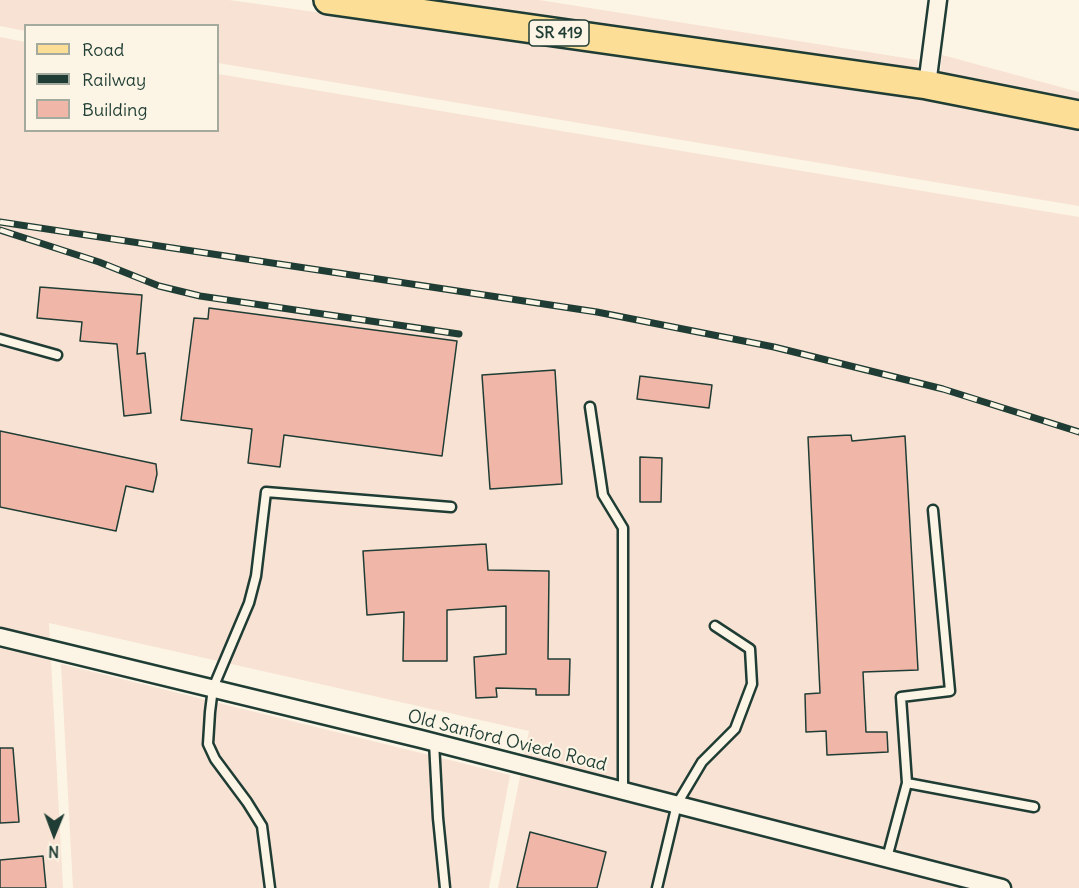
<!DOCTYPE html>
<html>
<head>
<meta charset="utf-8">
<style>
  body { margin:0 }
  #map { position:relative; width:1079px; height:888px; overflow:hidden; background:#fcf5e5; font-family:Delius,sans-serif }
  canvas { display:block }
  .legend { position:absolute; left:24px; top:24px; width:195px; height:108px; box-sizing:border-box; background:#fcf5e5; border:2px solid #a4ab9e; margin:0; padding:8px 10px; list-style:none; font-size:18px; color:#1f3d34 }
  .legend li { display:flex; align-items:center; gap:12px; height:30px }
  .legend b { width:30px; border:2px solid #a4ab9e }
  .north { position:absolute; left:24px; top:804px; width:60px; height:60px; -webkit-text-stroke:4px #fcf5e5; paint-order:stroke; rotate:181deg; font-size:16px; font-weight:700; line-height:24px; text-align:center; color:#1f3d34 }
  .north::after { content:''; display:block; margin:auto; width:21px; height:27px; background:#1f3d34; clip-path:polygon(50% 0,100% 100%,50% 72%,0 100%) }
</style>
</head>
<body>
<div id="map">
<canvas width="1079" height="888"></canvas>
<ul class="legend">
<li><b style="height:8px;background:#fcde96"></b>Road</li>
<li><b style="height:8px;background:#1f3d34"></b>Railway</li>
<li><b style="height:16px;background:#f0b7a9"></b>Building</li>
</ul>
<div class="north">N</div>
</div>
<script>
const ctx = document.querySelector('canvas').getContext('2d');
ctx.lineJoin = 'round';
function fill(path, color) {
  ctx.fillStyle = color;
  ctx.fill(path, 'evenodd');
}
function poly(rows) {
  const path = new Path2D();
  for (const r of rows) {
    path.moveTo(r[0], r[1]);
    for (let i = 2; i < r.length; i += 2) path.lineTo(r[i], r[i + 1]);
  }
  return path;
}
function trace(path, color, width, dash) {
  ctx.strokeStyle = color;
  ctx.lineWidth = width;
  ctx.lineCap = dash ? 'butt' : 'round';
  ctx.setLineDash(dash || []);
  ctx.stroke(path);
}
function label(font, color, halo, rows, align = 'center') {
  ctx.font = font + ' Delius,sans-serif';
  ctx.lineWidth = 4.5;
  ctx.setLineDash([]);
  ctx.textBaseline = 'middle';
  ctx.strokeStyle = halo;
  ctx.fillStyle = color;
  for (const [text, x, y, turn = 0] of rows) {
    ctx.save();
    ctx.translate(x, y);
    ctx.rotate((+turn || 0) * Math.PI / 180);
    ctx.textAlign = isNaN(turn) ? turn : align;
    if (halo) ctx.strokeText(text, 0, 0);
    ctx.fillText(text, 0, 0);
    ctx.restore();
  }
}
const built = poly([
  [0,0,229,0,925,97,1079,127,1079,206,218,63,218,26,26,26,25,31,0,26],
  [409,0,539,0,918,60,917,70],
  [0,37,25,42,26,130,218,130,218,74,1079,217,1079,888,498,888,529,731,49,623,63,888,0,888],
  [942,55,1079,92,1079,101,940,74],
  [61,664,510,775,489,888,73,888]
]);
const building = poly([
  [40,287,142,295,137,354,145,353,151,413,124,416,117,344,80,341,82,322,37,318,40,287],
  [209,308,457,341,442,456,284,435,280,467,248,463,252,429,181,420,194,318,208,319,209,308],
  [555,370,562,484,490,489,482,375,555,370],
  [640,376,712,385,709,408,637,399,640,376],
  [0,431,156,464,157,474,153,492,126,486,116,531,0,507,0,431],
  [851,435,852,441,905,436,918,670,863,672,866,732,887,732,888,752,827,755,826,731,806,732,805,694,820,693,808,437,851,435],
  [640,457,662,458,661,502,640,502,640,457],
  [486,544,488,570,549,571,548,659,570,659,569,695,536,695,536,689,496,688,497,697,476,698,474,657,506,654,506,606,447,610,447,661,403,661,404,612,367,615,363,551,486,544],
  [0,748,13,748,19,822,0,823,0,748],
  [530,832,606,852,597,888,517,888,530,832],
  [43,856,46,888,0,888,0,860,43,856]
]);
const service = poly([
  [0,339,57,355],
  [590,407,603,495,623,528,623,791],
  [434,742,438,818,445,888],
  [907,783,901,697,950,691,933,510],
  [887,858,907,783,1034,807],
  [270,888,262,826,247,802,215,759,208,744,210,712,213,688,249,603,256,576,266,492,451,507],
  [657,888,677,804,702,762,735,729,752,684,750,649,715,626]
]);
const minor = poly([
  [927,85,938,0],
  [0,637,421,739,1002,888]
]);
const primary = poly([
  [328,0,927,85,1079,115]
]);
const rail = poly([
  [0,222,597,312,774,347,943,389,1079,432],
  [0,230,99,262,159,286,200,296,459,334]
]);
const shields = [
  [559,33,60]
];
const shieldNames = [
  ["SR 419",559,33]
];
const streetNames = [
  ["Old Sanford Oviedo Road",507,741,14]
];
fill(built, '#f8e2d3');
fill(building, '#f0b7a9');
trace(building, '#1f3d34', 1.5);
trace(service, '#1f3d34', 13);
trace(minor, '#1f3d34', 21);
trace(primary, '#1f3d34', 32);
trace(service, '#fcf5e5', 8);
trace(minor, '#fcf5e5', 16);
trace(primary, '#fcde96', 27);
trace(rail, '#1f3d34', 7);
trace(rail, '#fcf5e5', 4.5, [14]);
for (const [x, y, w] of shields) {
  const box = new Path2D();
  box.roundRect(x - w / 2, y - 13, w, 26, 4.5);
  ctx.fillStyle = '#fcf5e5';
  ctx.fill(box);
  trace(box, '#1f3d34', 1.5);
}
label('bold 16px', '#1f3d34', null, shieldNames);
label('18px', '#1f3d34', '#fcf5e5', streetNames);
</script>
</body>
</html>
